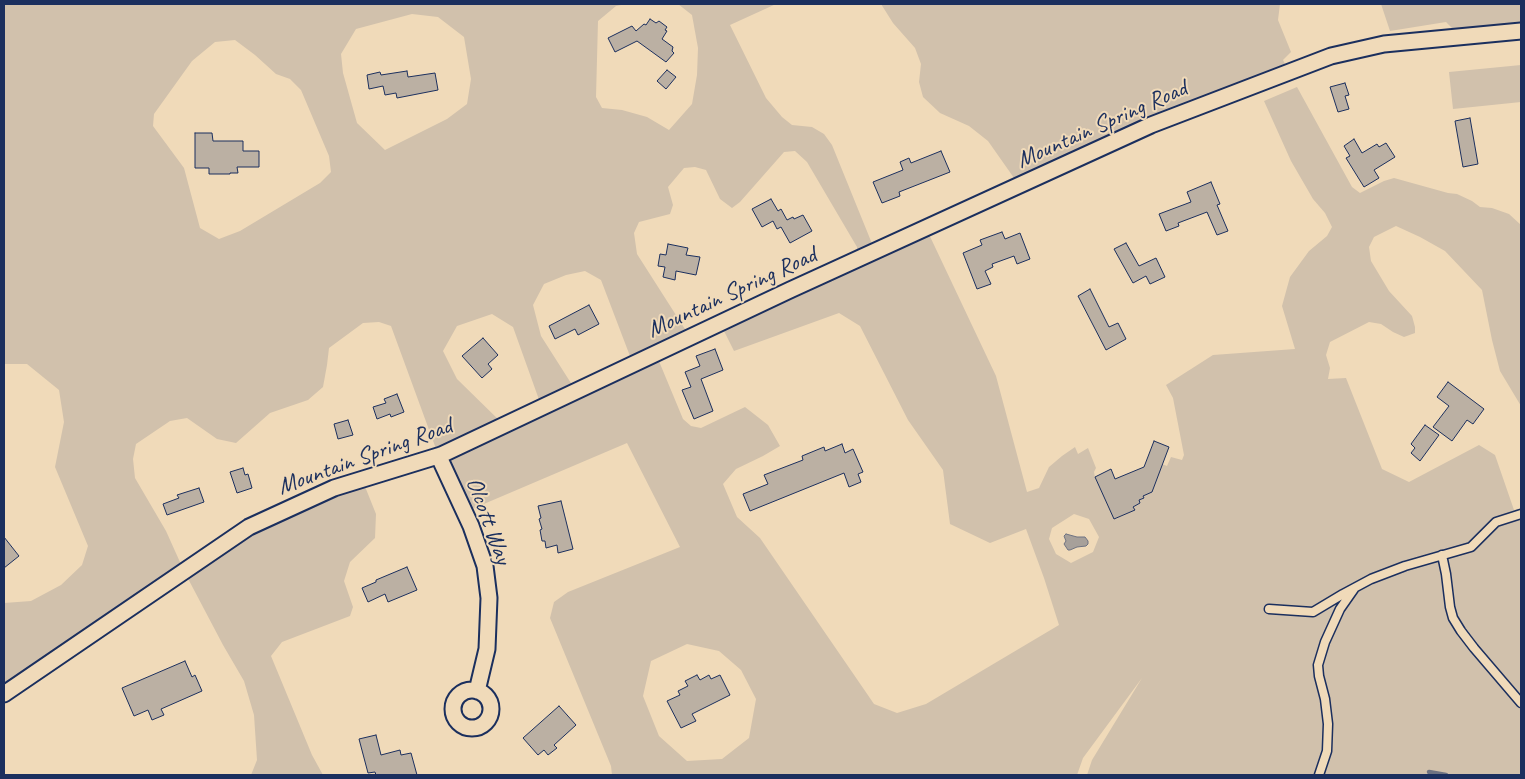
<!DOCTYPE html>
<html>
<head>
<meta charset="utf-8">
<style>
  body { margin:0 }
  #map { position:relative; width:1525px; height:779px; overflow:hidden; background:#f0dab9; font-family:Caveat,sans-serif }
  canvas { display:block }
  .frame { position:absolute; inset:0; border:5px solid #1b2f5e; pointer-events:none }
</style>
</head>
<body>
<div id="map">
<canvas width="1525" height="779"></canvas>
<div class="frame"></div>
</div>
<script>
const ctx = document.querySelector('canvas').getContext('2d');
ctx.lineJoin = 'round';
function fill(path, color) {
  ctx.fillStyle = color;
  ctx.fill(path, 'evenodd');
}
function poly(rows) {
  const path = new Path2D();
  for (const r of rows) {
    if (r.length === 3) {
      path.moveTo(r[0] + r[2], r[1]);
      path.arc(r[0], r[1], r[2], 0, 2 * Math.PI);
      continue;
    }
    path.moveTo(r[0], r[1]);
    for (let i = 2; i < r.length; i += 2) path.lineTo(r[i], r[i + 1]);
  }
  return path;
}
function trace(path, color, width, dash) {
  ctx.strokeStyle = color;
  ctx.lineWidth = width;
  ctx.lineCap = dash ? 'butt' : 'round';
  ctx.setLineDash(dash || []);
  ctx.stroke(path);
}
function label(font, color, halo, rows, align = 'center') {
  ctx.font = font + ' Caveat,sans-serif';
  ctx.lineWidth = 4;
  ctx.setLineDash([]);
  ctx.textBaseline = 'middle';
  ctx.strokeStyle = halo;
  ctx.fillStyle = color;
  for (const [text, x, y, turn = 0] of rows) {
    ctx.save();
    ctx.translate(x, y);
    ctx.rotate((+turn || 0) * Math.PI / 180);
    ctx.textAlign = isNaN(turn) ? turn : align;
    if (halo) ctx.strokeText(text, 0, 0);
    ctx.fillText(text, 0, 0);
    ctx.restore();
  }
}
const green = poly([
  [4,4,626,4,616,6,598,21,596,97,602,108,622,110,647,117,669,130,692,104,697,75,698,48,692,15,678,4,776,4,730,25,766,98,782,117,792,125,812,127,824,134,832,145,875,251,926,228,996,376,1027,492,1039,488,1049,467,1062,456,1075,447,1078,454,1088,448,1096,468,1094,472,1095,477,1115,519,1134,510,1133,507,1140,503,1139,500,1144,498,1143,496,1162,464,1167,466,1171,457,1182,460,1184,455,1173,398,1166,385,1213,355,1295,349,1282,306,1290,277,1309,251,1327,236,1332,227,1325,213,1313,199,1291,161,1264,101,1297,87,1352,187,1360,193,1384,181,1394,178,1448,193,1457,194,1472,201,1480,207,1492,208,1509,214,1521,225,1521,406,1500,371,1492,340,1482,290,1445,251,1420,237,1396,226,1374,237,1369,247,1371,261,1389,291,1412,316,1415,327,1415,333,1404,337,1393,332,1381,324,1369,322,1330,342,1326,355,1330,368,1328,379,1346,378,1382,469,1409,482,1479,445,1495,455,1514,510,1521,508,1521,775,1087,775,1092,760,1142,678,1083,758,1077,775,612,775,611,766,550,618,554,602,568,592,680,547,627,443,465,512,439,457,391,326,379,322,363,323,329,348,327,365,323,387,308,400,270,413,236,443,217,439,187,418,170,421,136,444,133,459,135,478,166,531,184,571,249,527,362,479,376,514,375,538,350,562,344,581,353,607,350,616,282,642,271,656,312,755,323,775,251,775,257,760,254,715,244,681,223,645,184,571,4,694,4,603,31,601,61,585,82,565,88,546,55,467,64,422,59,390,27,364,4,364],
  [412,14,438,17,464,37,471,79,467,104,447,119,385,150,357,123,343,73,341,54,356,29],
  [235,40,255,55,276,74,290,79,301,90,329,156,331,172,320,183,240,231,219,239,200,228,184,168,153,126,154,114,192,61,215,42],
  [795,151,807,162,857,247,857,253,720,323,734,351,839,313,860,326,908,420,943,470,950,524,990,543,1026,529,1044,578,1059,625,926,704,897,713,874,704,760,538,737,517,723,484,736,469,763,456,780,446,768,425,745,407,701,428,691,426,683,419,656,354,690,337,637,254,634,233,639,222,670,214,673,205,668,187,684,168,695,167,706,170,720,199,732,208,740,202,784,152],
  [585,271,601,280,633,364,576,391,541,336,533,305,544,284,566,275],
  [492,314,513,327,542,408,504,425,457,379,443,351,457,326],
  [1074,514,1089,519,1099,537,1093,552,1071,563,1056,554,1049,539,1052,528],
  [687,644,719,651,741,670,756,699,749,738,722,759,687,761,659,736,643,696,651,661],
  [881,4,1280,4,1278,20,1291,52,1283,60,1286,66,1026,182,1023,174,1014,178,988,141,969,126,940,113,923,97,919,82,921,64,915,48,893,23],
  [1381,4,1521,4,1521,31,1461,37,1446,22,1390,31],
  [1521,65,1521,102,1453,109,1449,72]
]);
const water = poly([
  [1066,534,1077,537,1085,537,1088,541,1088,544,1086,546,1077,547,1070,550,1068,550,1064,544,1066,541,1064,536,1066,534]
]);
const stream = poly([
  [1429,772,1446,775]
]);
const building = poly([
  [650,19,656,23,659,21,667,27,665,30,667,31,662,39,673,47,672,51,674,53,666,62,637,41,615,52,608,38,632,26,636,31,644,24,646,25,650,19],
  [667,70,676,77,666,89,657,81,667,70],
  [407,71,408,77,435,73,438,90,397,98,396,93,385,95,383,86,369,89,367,75,380,72,381,75,407,71],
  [1345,83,1349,95,1345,96,1349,109,1338,112,1330,87,1345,83],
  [1470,118,1478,164,1463,167,1455,121,1470,118],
  [195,133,212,133,213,141,243,141,243,151,259,151,259,167,237,167,238,173,230,173,230,174,209,174,209,168,195,168,195,133],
  [1354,139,1362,153,1377,144,1379,147,1386,143,1395,157,1374,170,1379,178,1364,187,1346,158,1350,156,1344,146,1354,139],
  [941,151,950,172,899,192,900,196,882,203,873,182,903,170,900,162,909,158,911,163,941,151],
  [1211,182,1220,204,1217,205,1228,231,1217,235,1207,212,1178,223,1179,226,1166,231,1159,214,1191,202,1187,192,1211,182],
  [771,199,778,211,781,209,787,220,793,217,794,219,803,215,812,231,790,243,781,227,777,229,773,221,762,227,752,209,771,199],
  [1002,232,1005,239,1020,233,1030,259,1017,264,1014,256,992,264,993,267,985,271,991,284,977,289,963,253,982,245,980,240,1002,232],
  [1126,243,1139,266,1156,258,1165,277,1150,284,1146,276,1133,283,1114,249,1126,243],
  [668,244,688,248,686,255,700,257,696,275,676,271,675,280,663,277,665,267,658,266,660,254,666,255,668,244],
  [1090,289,1109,327,1118,323,1126,339,1106,350,1078,296,1090,289],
  [589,305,599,324,578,335,575,329,555,339,549,326,589,305],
  [483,338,498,355,488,364,492,369,482,378,462,356,483,338],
  [715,349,723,370,701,379,713,411,694,419,682,390,691,387,685,372,700,366,696,356,715,349],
  [1448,382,1484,409,1473,424,1467,420,1452,441,1433,427,1449,406,1437,397,1448,382],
  [397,394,404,412,391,417,390,414,377,419,373,407,386,403,384,399,397,394],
  [348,420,353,435,338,439,334,424,348,420],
  [1425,425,1439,435,1420,461,1411,453,1415,448,1411,444,1425,425],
  [1154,441,1169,447,1152,492,1143,496,1144,498,1139,500,1140,503,1133,507,1135,510,1114,519,1095,477,1111,469,1115,479,1144,467,1154,441],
  [842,444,845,453,853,449,863,472,858,474,861,482,849,487,844,473,750,511,743,494,768,484,764,475,803,460,802,456,824,447,825,451,842,444],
  [243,468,245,475,248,474,252,488,237,493,230,472,243,468],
  [199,488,204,502,167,515,163,504,179,498,177,495,199,488],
  [561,501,573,549,558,553,557,545,546,548,545,541,542,541,540,530,542,529,539,519,541,518,538,506,561,501],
  [4,537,19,556,4,568,4,537],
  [407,567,417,590,388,602,385,594,368,602,362,588,376,582,376,580,407,567],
  [185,661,192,677,195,675,202,691,161,709,164,715,152,720,148,710,134,716,122,688,185,661],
  [697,675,700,680,709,675,711,679,720,675,730,695,692,714,696,721,681,728,667,701,680,695,678,691,688,686,685,681,697,675],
  [559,706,576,725,554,745,557,748,548,755,544,750,538,755,523,738,559,706],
  [376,735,381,755,400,750,401,755,411,753,417,775,376,775,375,772,368,773,359,739,376,735]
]);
const lane = poly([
  [1442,555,1446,574,1450,607,1453,618,1461,631,1474,648,1521,703],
  [1269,609,1313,612,1343,594,1371,579,1405,566,1471,547,1496,522,1521,514],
  [1319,775,1327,751,1328,724,1325,699,1319,676,1318,665,1325,642,1340,609,1354,589]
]);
const street = poly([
  [439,457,471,526,485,566,489,598,487,649,477,691],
  [472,709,19],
  [4,694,249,527,334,488,441,455,790,290,1151,125,1331,56,1384,44,1521,31]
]);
const streetNames = [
  ["Mountain Spring Road",1102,125,-24],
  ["Mountain Spring Road",732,293,-25],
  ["Mountain Spring Road",365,457,-20],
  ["Olcott Way",488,521,70]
];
fill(green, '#d1c1ac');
fill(water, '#a7a09a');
trace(water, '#6f7382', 1);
trace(stream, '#6f7382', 4.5);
fill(building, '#bbb0a3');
trace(building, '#1b2f5e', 1);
trace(lane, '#1b2f5e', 11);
trace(street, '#1b2f5e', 19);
trace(lane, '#f0dab9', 8);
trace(street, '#f0dab9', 15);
label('24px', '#1b2f5e', '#f0dab9', streetNames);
</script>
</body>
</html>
